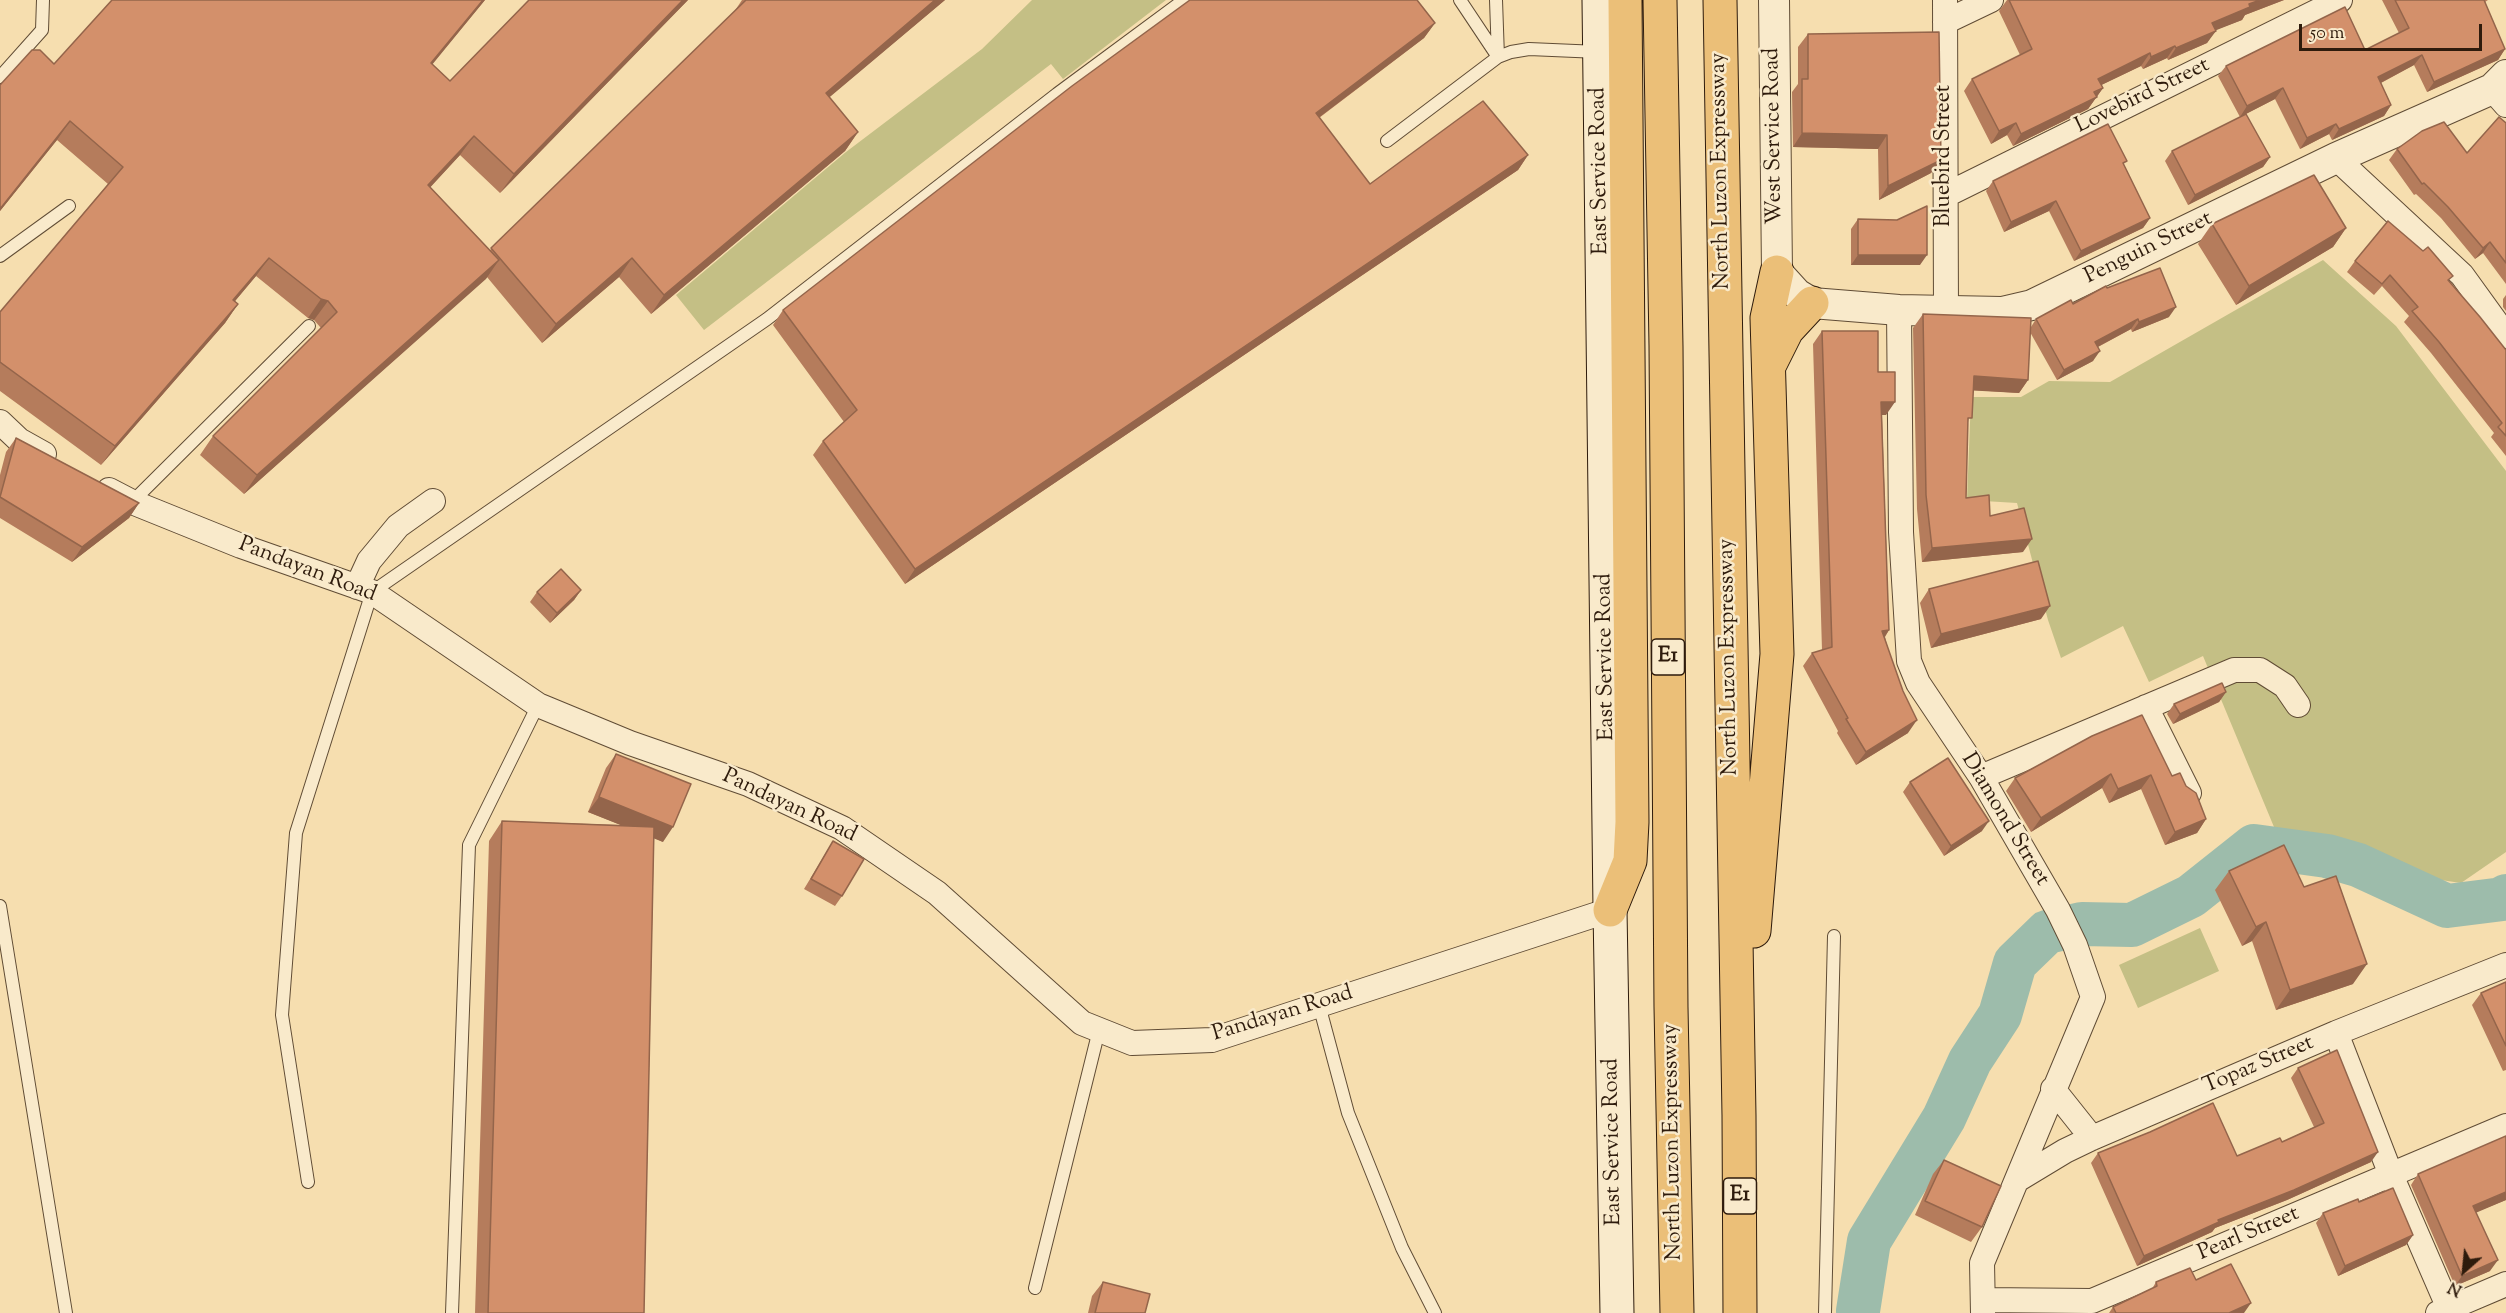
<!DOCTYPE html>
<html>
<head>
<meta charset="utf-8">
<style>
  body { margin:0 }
  #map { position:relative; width:2506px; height:1313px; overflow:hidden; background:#f6deaf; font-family:"Sorts Mill Goudy",serif }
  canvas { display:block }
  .north { position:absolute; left:2434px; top:1241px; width:60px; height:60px; -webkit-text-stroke:4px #f9eacb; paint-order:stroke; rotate:207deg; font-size:16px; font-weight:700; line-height:24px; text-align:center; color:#2e1b0c }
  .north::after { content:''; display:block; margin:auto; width:21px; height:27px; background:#2e1b0c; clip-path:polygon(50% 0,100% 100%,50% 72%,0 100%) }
  .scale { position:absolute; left:2299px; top:24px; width:183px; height:27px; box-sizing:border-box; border:3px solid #2e1b0c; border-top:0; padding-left:8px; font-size:18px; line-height:21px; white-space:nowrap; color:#2e1b0c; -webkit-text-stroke:4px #f9eacb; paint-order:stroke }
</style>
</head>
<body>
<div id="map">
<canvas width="2506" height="1313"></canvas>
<div class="north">N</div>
<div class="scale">50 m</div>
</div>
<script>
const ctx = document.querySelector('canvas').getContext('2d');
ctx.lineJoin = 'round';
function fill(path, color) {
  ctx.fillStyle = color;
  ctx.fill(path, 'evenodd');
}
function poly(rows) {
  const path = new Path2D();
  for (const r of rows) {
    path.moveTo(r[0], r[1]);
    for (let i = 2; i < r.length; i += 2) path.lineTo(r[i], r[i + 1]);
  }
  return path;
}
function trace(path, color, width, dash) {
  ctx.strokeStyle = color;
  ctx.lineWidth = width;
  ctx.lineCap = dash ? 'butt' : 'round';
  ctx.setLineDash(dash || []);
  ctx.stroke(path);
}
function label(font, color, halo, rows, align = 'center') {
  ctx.font = font + ' "Sorts Mill Goudy",serif';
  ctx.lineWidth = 5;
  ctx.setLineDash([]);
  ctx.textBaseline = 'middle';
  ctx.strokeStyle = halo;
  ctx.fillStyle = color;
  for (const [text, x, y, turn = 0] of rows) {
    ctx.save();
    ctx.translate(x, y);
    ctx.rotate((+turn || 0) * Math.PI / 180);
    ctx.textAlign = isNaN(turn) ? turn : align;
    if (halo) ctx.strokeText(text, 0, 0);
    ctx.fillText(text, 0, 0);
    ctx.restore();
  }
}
const green = poly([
  [1032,0,1166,0,1063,79,1051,64,704,330,676,295,846,152,982,49],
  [2323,260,2396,326,2506,471,2506,852,2461,883,2401,874,2274,827,2203,656,2149,682,2123,626,2061,658,2048,620,2017,503,1967,500,1971,397,2021,397,2049,381,2110,382],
  [2200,928,2219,971,2138,1008,2119,965]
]);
const river = poly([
  [1858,1311,1869,1241,1944,1118,1970,1061,2000,1015,2015,963,2047,932,2082,924,2132,925,2191,896,2254,846,2327,856,2358,865,2447,906,2503,899,2506,896]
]);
const service = poly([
  [1496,0,1498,57,1511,52,1529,49,1599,52],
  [0,77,42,30,43,0],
  [1387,141,1498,57,1460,0],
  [0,256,69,206],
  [132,502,309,326],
  [0,906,66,1313],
  [1319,1005,1348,1113,1402,1248,1435,1313],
  [308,1182,282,1015,296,833,372,592,767,319,1057,94,1184,0],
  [1035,1288,1099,1030],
  [452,1313,469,845,538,705],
  [1825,1313,1834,936]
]);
const minor = poly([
  [1945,0,1946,311],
  [1945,22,1991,0],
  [2492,89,2506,105],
  [2336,158,2462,275,2506,336],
  [1946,195,2340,0],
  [1899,310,1901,532,1909,661,1918,683,1981,777,2058,910,2075,945,2093,997,1982,1263,1983,1313],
  [0,422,19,440,44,454],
  [109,490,132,502,241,546,372,592,538,705,630,743,748,784,842,828,937,893,1082,1023,1132,1043,1212,1040,1610,910],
  [357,587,369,561,398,526,433,501],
  [2146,707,2189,793],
  [1981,777,2234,670,2260,670,2285,686,2298,705],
  [2336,1033,2391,1175,2451,1313],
  [2053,1089,2092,1138],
  [2017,1180,2065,1151,2092,1138,2336,1033,2506,965],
  [1983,1300,2092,1301,2506,1126],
  [2438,1313,2506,1284]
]);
const tertiary = poly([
  [1774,0,1777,272,1797,294,1812,303,1899,310,2002,312,2032,305,2336,158,2492,89,2506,75]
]);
const secondary = poly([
  [1599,0,1610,910,1617,1313]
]);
const motorway = poly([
  [1660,0,1666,346,1671,1007,1677,1313],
  [1720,0,1739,1115,1740,1313],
  [1769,366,1787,330,1812,303],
  [1610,910,1630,861,1632,822,1625,0],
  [1754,931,1777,654,1767,318,1777,272]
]);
const wall = poly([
  [112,0,485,0,432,64,450,81,529,0,688,0,500,193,460,155,430,187,490,250,734,12,742,0,945,0,829,97,858,132,845,151,651,314,619,277,542,343,487,277,244,494,200,455,213,436,321,328,314,320,308,318,256,276,235,301,238,304,225,323,101,465,0,391,0,312,108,184,57,140,0,211,0,85,54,64],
  [2007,0,2284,0,2245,15,2242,20,2215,30,2207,43,2168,60,2167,58,2143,69,2141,66,2101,85,2103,88,2088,109,2013,146,2007,135,1991,144,1964,91,1972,79,2020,55,1999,11],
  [2382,0,2488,0,2485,2,2505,49,2498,60,2427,92,2414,65,2381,83,2391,105,2384,116,2332,140,2329,134,2300,149,2275,99,2240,117,2218,76,2226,66,2365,50,2399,33],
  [1435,23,1424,38,1319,118,1370,184,1528,155,1518,170,905,584,813,455,823,441,844,422,773,325,783,310],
  [1808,34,1941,160,1931,173,1879,200,1878,149,1793,147,1792,92,1798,84,1798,47],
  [2506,123,2506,284,2483,253,2475,259,2441,218,2416,194,2414,195,2389,160,2397,149,2467,153],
  [2172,151,2270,157,2263,167,2188,205,2165,161],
  [2124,165,2150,218,2143,228,2074,261,2049,211,2004,232,1986,191,1993,181],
  [1858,219,1920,265,1851,265,1851,229],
  [2212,224,2346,228,2333,247,2236,305,2198,244],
  [2355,261,2449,281,2506,350,2506,456,2491,437,2494,433,2431,353,2404,322,2409,316,2382,286,2374,295,2347,272],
  [2107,288,2169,317,2132,332,2131,329,2098,347,2093,361,2057,380,2030,332,2028,380,2019,393,1973,390,1968,422,1966,498,1990,516,2023,552,1922,562,1917,509,1913,328,1923,314,2031,327,2036,319],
  [2506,295,2506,311,2503,307,2503,299],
  [1822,331,1878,372,1886,415,1882,415,1889,630,1885,637,1908,733,1856,765,1837,733,1838,731,1803,666,1812,653,1822,650,1813,344],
  [16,438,139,503,129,518,72,562,0,518,0,475,6,452],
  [1929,589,2041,619,1931,648,1920,603],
  [581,590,574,600,550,623,530,602,537,592],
  [2226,692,2219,702,2173,724,2167,714,2174,704],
  [2092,736,2172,776,2186,786,2206,819,2197,833,2165,845,2141,789,2109,803,2102,788,2031,832,2006,791,2015,778],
  [616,754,663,842,654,838,644,1313,475,1313,489,841,502,821,621,825,588,812,606,768],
  [1910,782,1982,831,1944,856,1903,792],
  [833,841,842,896,835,906,804,889],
  [2229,871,2304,887,2353,984,2276,1010,2252,941,2242,946,2215,890],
  [2506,982,2506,1070,2503,1071,2472,1005,2481,993],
  [2298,1068,2371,1162,2287,1200,2215,1228,2212,1232,2137,1266,2091,1163,2098,1153,2237,1156,2282,1142,2314,1127,2291,1078],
  [1944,1160,1982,1227,1971,1242,1915,1215,1933,1174],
  [2418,1174,2506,1200,2476,1212,2490,1271,2455,1286,2411,1185],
  [2323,1213,2413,1235,2406,1245,2338,1276,2316,1223],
  [2196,1280,2244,1313,2109,1313,2113,1307,2152,1289,2156,1282],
  [1103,1282,1145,1313,1088,1313,1092,1296]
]);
const shadedWall = poly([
  [483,0,485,0,418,82,431,63],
  [683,0,688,0,500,193,514,174],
  [935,0,945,0,812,112,826,93],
  [2260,0,2284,0,2245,15,2242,20,2204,35,2212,23,2249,4],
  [1435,23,1424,38,1305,128,1316,113],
  [2216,31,2207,43,2168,60,2176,48],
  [2175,46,2167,58,2143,69,2151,57],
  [2505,49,2498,60,2427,92,2434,82],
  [2150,53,2141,66,2089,91,2098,79],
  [2422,55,2414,65,2371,88,2378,77],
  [2103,88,2088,109,2013,146,2021,134],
  [2283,88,2275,99,2240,117,2247,106],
  [2391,105,2384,116,2332,140,2339,129],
  [70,121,57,140,0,211,0,209],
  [2016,123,2007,135,1991,144,1999,131],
  [2336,124,2329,134,2300,149,2307,138],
  [858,132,845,151,651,314,664,295],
  [1802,133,1887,135,1878,149,1793,147],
  [474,136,460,155,415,204,428,185],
  [1528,155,1518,170,905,584,915,569],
  [2270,157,2263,167,2188,205,2195,195],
  [1941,160,1931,173,1879,200,1888,186],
  [2056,201,2049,211,2004,232,2011,222],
  [2150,218,2143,228,2074,261,2081,251],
  [2346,228,2333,247,2236,305,2249,286],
  [2490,242,2483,253,2475,259,2483,248],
  [1858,255,1927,255,1920,265,1851,265],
  [269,258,256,276,220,319,233,300],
  [632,258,619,277,542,343,556,324],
  [499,260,486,279,244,494,257,475],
  [321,299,328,301,314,320,308,318],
  [238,304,225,323,101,465,115,446],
  [2176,307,2169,317,2132,332,2139,322],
  [2138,319,2131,329,2088,352,2095,342],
  [2100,351,2093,361,2057,380,2064,370],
  [1974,376,2028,380,2019,393,1964,390],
  [1881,402,1895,402,1886,415,1872,415],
  [139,503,129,518,72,562,82,547],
  [2032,539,2023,552,1922,562,1932,548],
  [581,590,574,600,550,623,557,613],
  [2050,606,2041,619,1931,648,1941,634],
  [1889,630,1880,644,1882,631],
  [2226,692,2219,702,2173,724,2180,714],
  [1917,720,1908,733,1856,765,1866,752],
  [2111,774,2102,788,2031,832,2041,818],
  [2151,775,2141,789,2109,803,2118,789],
  [599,797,673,827,663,842,588,812],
  [2206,819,2197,833,2165,845,2175,832],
  [1989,821,1982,831,1944,856,1951,846],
  [2266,922,2252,941,2242,946,2256,927],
  [2367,964,2353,984,2276,1010,2290,990],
  [2378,1152,2371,1162,2287,1200,2215,1228,2212,1232,2137,1266,2144,1256,2218,1220],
  [2506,1192,2506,1200,2466,1217,2473,1206],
  [2413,1235,2406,1245,2338,1276,2345,1266],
  [2498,1260,2490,1271,2455,1286,2462,1276],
  [2251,1303,2244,1313,2229,1313]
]);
const building = poly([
  [112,0,483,0,431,63,450,81,529,0,683,0,514,174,474,136,428,185,499,260,257,475,213,436,337,312,328,301,321,299,269,258,233,300,238,304,115,446,0,362,0,312,123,167,70,121,0,209,0,85,32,50,40,50,54,64,112,0],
  [746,0,935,0,826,93,858,132,664,295,632,258,556,324,491,248,746,0],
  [1190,0,1417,0,1435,23,1316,113,1370,184,1483,101,1528,155,915,569,823,441,857,410,783,310,1072,86,1190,0],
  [2009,0,2260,0,2249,4,2250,7,2212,23,2216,31,2176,48,2175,46,2151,57,2150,53,2098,79,2103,88,2094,92,2097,97,2021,134,2016,123,1999,131,1972,79,2032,49,2009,0],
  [2395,0,2484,0,2505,49,2434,82,2422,55,2378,77,2391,105,2339,129,2336,124,2307,138,2283,88,2247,106,2226,66,2345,7,2365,50,2409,28,2395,0],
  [1939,32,1941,160,1888,186,1887,135,1802,133,1802,79,1808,79,1808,34,1939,32],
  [2246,114,2270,157,2195,195,2172,151,2246,114],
  [2499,117,2506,123,2506,263,2490,242,2483,248,2448,207,2424,183,2422,184,2397,149,2422,131,2444,122,2467,153,2499,117],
  [2108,124,2127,161,2123,163,2150,218,2081,251,2056,201,2011,222,1993,181,2108,124],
  [2314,175,2346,228,2249,286,2212,224,2314,175],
  [1927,206,1927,255,1858,255,1858,219,1897,220,1927,206],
  [2388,221,2423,251,2428,247,2453,276,2448,280,2480,317,2506,350,2506,436,2498,427,2502,423,2439,342,2412,311,2418,307,2390,275,2382,284,2355,261,2388,221],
  [2160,268,2176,307,2139,322,2138,319,2095,342,2100,351,2064,370,2036,319,2071,300,2073,304,2106,286,2107,288,2160,268],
  [1923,314,2031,318,2028,380,1974,376,1972,418,1968,418,1966,498,1989,495,1990,516,2024,508,2032,539,1932,548,1926,495,1923,314],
  [1822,331,1878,331,1878,372,1895,372,1895,402,1881,402,1889,630,1882,631,1903,691,1917,720,1866,752,1846,719,1848,718,1812,653,1832,647,1822,331],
  [16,438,139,503,82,547,0,497,16,438],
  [2038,561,2050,606,1941,634,1929,589,2038,561],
  [561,569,581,590,557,613,537,592,561,569],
  [2222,683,2226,692,2180,714,2174,704,2222,683],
  [2142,715,2172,776,2180,773,2186,786,2196,793,2206,819,2175,832,2151,775,2118,789,2111,774,2041,818,2015,778,2092,736,2142,715],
  [616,754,691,784,673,827,599,797,616,754],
  [1948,758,1989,821,1951,846,1910,782,1948,758],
  [502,821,654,827,644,1313,488,1313,502,821],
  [833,841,864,859,842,896,811,879,833,841],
  [2284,845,2304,887,2336,876,2367,964,2290,990,2266,922,2256,927,2229,871,2284,845],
  [2506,982,2506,1046,2481,993,2506,982],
  [2337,1050,2378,1152,2294,1190,2218,1220,2219,1222,2144,1256,2098,1153,2150,1132,2213,1103,2237,1156,2280,1138,2282,1142,2324,1123,2298,1068,2337,1050],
  [2506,1136,2506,1192,2473,1206,2498,1260,2462,1276,2418,1174,2506,1136],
  [1944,1160,2001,1186,1982,1227,1925,1201,1944,1160],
  [2393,1188,2413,1235,2345,1266,2323,1213,2358,1199,2359,1202,2393,1188],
  [2231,1264,2251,1303,2229,1313,2116,1313,2113,1307,2157,1286,2156,1282,2190,1268,2196,1280,2231,1264],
  [1103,1282,1150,1294,1145,1313,1095,1313,1103,1282]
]);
const shields = [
  [1668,657,33],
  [1740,1196,33]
];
const shieldNames = [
  ["E1",1668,657],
  ["E1",1740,1196]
];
const streetNames = [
  ["Lovebird Street",2143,97,-26],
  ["West Service Road",1775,136,-91],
  ["Bluebird Street",1945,156,-90],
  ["East Service Road",1601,171,-91],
  ["North Luzon Expressway",1722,171,-91],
  ["Penguin Street",2149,249,-26],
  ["Pandayan Road",307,571,21],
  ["East Service Road",1607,657,-91],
  ["North Luzon Expressway",1730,657,-91],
  ["Pandayan Road",789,807,25],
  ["Diamond Street",2004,820,59],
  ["Pandayan Road",1283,1015,-17],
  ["Topaz Street",2259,1066,-23],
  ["East Service Road",1614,1142,-91],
  ["North Luzon Expressway",1674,1142,-91],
  ["Pearl Street",2249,1235,-23]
];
fill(green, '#c4bf85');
trace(river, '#9dbcab', 44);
trace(service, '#604c35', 14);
trace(minor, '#604c35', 26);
trace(tertiary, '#604c35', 32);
trace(secondary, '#2e1b0c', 35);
trace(motorway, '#2e1b0c', 35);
trace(service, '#f9eacb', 12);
trace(minor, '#f9eacb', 24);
trace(tertiary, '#f9eacb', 30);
trace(secondary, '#f9eacb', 33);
trace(motorway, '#ebbf78', 33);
fill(wall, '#b57c5c');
fill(shadedWall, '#94654b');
fill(building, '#d3906b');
trace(building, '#94654b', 1.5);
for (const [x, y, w] of shields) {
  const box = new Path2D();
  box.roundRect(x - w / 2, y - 18, w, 36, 4.5);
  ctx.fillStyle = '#f9eacb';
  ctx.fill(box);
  trace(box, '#2e1b0c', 1.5);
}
label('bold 21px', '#2e1b0c', null, shieldNames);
label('22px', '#2e1b0c', '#f9eacb', streetNames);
</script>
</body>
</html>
